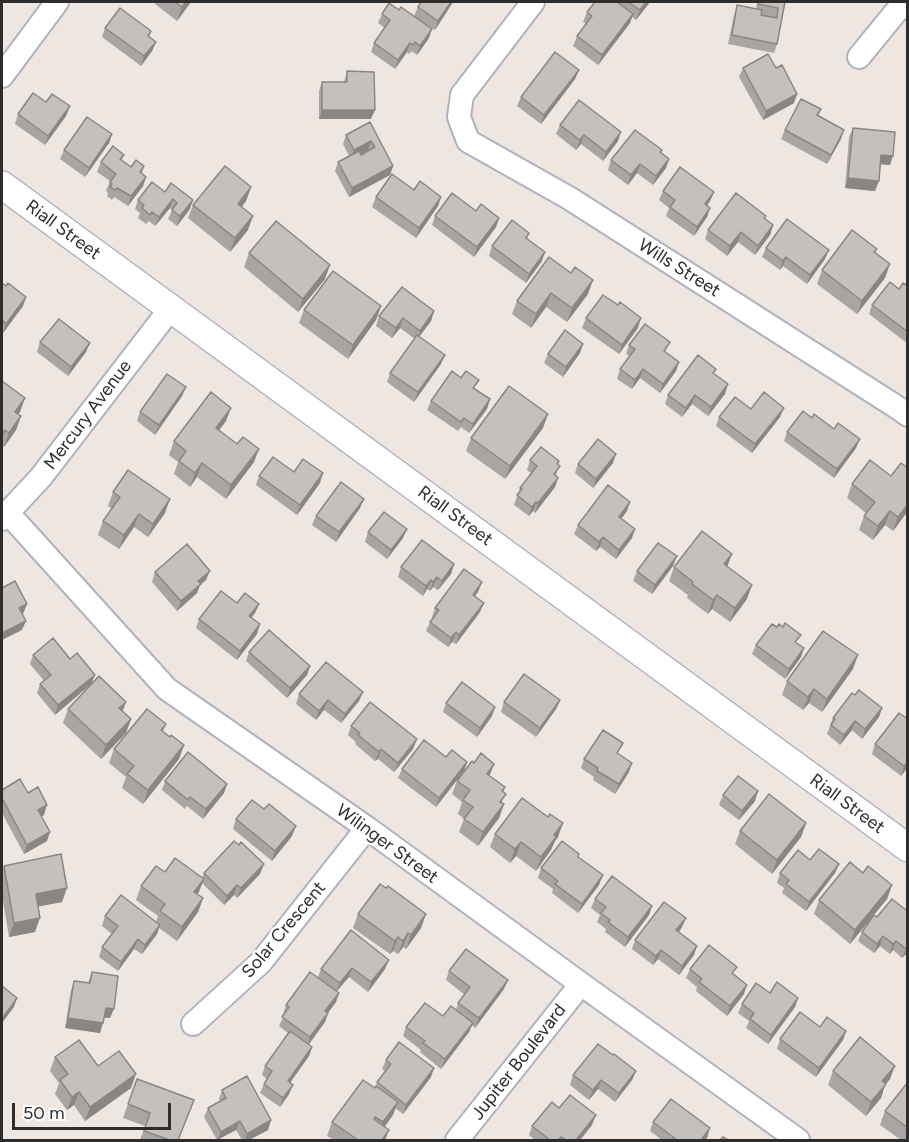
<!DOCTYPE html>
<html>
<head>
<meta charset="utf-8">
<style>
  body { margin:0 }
  #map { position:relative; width:909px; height:1142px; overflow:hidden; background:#eee6e0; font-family:Figtree,sans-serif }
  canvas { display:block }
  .frame { position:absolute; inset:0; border:3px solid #2d2d2d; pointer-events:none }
  .scale { position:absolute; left:12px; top:1103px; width:159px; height:27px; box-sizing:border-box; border:3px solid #2d2d2d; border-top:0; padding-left:8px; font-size:18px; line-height:21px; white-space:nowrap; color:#2d2d2d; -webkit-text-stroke:4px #fff; paint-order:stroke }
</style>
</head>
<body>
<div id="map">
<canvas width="909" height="1142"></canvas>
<div class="frame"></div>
<div class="scale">50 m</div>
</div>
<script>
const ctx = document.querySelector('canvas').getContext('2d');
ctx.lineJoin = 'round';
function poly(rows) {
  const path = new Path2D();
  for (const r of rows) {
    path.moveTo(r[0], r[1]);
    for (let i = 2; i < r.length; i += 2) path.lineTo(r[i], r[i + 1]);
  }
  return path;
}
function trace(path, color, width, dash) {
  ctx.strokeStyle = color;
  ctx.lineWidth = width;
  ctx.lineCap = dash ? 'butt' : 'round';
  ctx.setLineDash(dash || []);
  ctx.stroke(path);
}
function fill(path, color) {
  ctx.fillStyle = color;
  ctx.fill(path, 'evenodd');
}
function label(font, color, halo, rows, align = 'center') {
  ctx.font = font + ' Figtree,sans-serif';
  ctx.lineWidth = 5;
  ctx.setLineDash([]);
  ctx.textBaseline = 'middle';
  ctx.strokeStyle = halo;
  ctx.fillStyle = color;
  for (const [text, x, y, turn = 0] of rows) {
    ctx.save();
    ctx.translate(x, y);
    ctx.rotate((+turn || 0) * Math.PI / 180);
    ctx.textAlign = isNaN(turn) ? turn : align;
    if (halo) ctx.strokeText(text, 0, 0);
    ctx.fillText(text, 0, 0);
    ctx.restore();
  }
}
const minor = poly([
  [533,2,462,95,459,117,468,141,569,198,895,406,908,415],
  [859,57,895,13,906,2],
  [2,76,57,2],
  [8,513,167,689,367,828,581,984,798,1140],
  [2,519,41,477,171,308],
  [193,1024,261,962,367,828],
  [457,1140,581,984]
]);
const tertiary = poly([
  [2,185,908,848]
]);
const wall = poly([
  [156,2,191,2,177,21,155,4],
  [421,2,453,2,435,30,427,25,429,38,417,55,412,51,409,54,407,52,395,69,371,52,374,43,385,28,378,23,382,14,414,16,418,7],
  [618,2,650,2,636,20,632,17,630,23,598,65,573,46,577,36,586,24,583,22,587,12],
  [757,2,785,2,777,44,774,53,728,44,734,15,737,5,756,9],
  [105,28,151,31,149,37,156,42,152,51,141,66,102,37],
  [743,68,794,103,763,120,739,77],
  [579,70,575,79,541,124,517,106,521,97],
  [347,71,371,119,319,119,319,91,322,82,344,82],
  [46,102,70,106,66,116,45,145,15,124,18,114],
  [821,109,818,116,841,139,827,164,781,139,785,130],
  [370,122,393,166,390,175,349,197,335,171,338,162,349,156,343,144,346,135],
  [560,125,618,141,603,161,581,144,576,150,556,134],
  [853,128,890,165,880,164,875,191,845,188,849,137],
  [112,134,109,143,85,177,60,159,64,150],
  [662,150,661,153,669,159,666,168,653,185,637,173,628,185,608,170,611,160],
  [124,155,122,160,131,167,144,166,142,174,146,177,143,186,128,206,114,197,112,200,107,196,108,193,106,191,110,181,97,172,101,162],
  [152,182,190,209,177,226,168,219,172,210,170,208,155,226,149,221,146,224,138,218,140,213,135,209,138,200],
  [251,187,246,201,242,207,248,230,230,252,188,218,193,205],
  [414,190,441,197,438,206,416,238,372,207,376,197],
  [663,191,714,192,710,201,707,206,710,208,707,217,694,236,666,216,669,208,659,200],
  [476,211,499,218,496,227,474,257,432,225,435,216],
  [765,219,773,225,770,235,755,255,738,242,727,256,705,239,708,230],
  [529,233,527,238,542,261,526,283,489,256,492,246],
  [766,248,825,259,807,284,783,266,780,270,762,257],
  [877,249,875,253,885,278,857,314,817,284,822,270],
  [249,253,325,279,298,312,244,267],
  [549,257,588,294,567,322,546,307,531,328,512,314,517,301],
  [2,283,26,297,23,306,3,333,2,332],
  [908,286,908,344,869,314,872,305,899,289],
  [381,306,376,320,348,359,299,323,304,310],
  [434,311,431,321,419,336,441,364,414,402,387,382,390,373,415,339,400,328,392,338,376,326,379,316],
  [586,318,638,328,619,354,582,328],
  [40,342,86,352,68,376,37,352],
  [583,344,580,353,563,377,544,363,548,354],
  [629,345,666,352,679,362,676,371,660,393,640,378,632,389,617,379,620,369,630,356,626,354],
  [714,374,725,394,708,416,692,404,682,417,665,404,668,395],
  [2,381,25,398,18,414,21,416,16,430,4,447,2,445],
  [186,387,182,396,155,435,137,421,140,412],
  [475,389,490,399,487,409,469,433,461,427,458,431,427,410,431,401],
  [751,409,780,417,752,453,716,426,719,417],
  [548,414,543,428,505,479,466,451,471,438],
  [812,418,834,429,856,448,834,478,784,441,787,432],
  [226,421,219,430,254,462,226,499,197,477,190,487,174,474,178,462,169,455,174,441],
  [530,460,559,461,556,476,558,478,555,487,535,513,533,511,529,516,514,505,520,488,531,473,527,470],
  [613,463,593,488,575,473,578,464],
  [294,472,320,483,297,515,256,485,259,476],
  [852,484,908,511,893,531,885,525,873,540,859,530,864,516,866,513,847,498],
  [113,492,165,513,148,537,134,527,119,549,98,535,103,521,112,509,108,506],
  [360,508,336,542,312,525,316,516],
  [627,511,621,519,632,538,616,559,600,547,596,551,574,534,578,525],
  [368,532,403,538,387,559,365,542],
  [732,554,727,567,747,599,730,622,712,609,708,614,687,598,688,595,669,581,674,567],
  [454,564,451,574,438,590,433,587,430,591,427,589,423,596,398,577,401,567],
  [673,566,652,594,633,581,637,571],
  [155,572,206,580,200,585,197,593,177,611,152,582],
  [482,582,478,592,475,596,480,612,456,644,452,642,448,647,426,631,430,622,433,618,432,617,435,608],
  [259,604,255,613,251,618,257,634,237,660,196,628,199,619],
  [798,644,801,657,785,679,752,654,756,645],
  [249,652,310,666,307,675,287,698,246,661],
  [33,655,70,659,95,675,91,684,55,715,37,693,40,684,44,681,30,664],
  [853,669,822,712,809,703,803,710,782,695,787,681],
  [299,694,359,701,341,723,324,710,316,720,296,704],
  [855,695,882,708,879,717,862,739,852,730,840,745,827,734,833,718],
  [560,700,556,709,536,737,501,712,504,702],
  [446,703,495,707,492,716,477,737,443,712],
  [68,709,122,711,131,719,126,733,101,759,63,723],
  [908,719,908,767,901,776,872,754,875,744],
  [166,724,163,732,170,737,184,745,179,759,143,804,122,788,126,777,109,763,114,749],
  [351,726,413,749,394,772,378,759,375,761,355,744,356,742,348,735],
  [619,754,629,772,615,794,593,780,594,777,581,768,584,759],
  [446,757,467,762,464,771,436,807,398,778,402,769],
  [490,776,505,787,503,792,502,803,504,804,499,818,478,846,459,832,464,819,458,814,462,802,452,794,457,781],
  [165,781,227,784,224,793,203,819,187,806,185,809,162,790],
  [2,790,28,793,44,815,41,816,47,841,24,854,2,813],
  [723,795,755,801,739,820,719,805],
  [236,819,292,836,272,861,233,829],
  [806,823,801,837,772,874,735,844,740,831],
  [495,834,558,837,555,841,551,850,536,871,516,856,510,863,490,847],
  [578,857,599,885,578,913,552,893,553,889,538,878,541,868],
  [810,860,839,864,835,873,806,911,782,893,784,888,777,883,780,873],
  [4,866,62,902,38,906,35,932,9,937,2,895,2,873],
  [165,872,202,878,204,873,260,874,237,898,234,895,224,905,202,883,197,894,203,898,198,912,177,941,159,928,157,934,142,954,134,949,118,971,99,957,102,947,112,934,102,926,105,916,156,922,158,916,136,900,141,886],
  [863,873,892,885,887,899,850,944,814,914,819,900],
  [595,899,652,906,649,915,625,947,605,932,606,929,597,922,600,915,591,908],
  [908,909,908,952,902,958,893,950,890,954,880,946,874,953,858,941,862,932,877,917,906,910],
  [358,914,426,914,421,928,406,949,403,947,398,954,393,951,390,954,353,928],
  [686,918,682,927,679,932,694,955,679,975,658,959,653,965,632,949,635,940],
  [351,930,385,969,368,992,349,977,337,991,339,993,336,1002,328,1013,325,1022,308,1044,312,1047,309,1056,290,1083,289,1094,280,1107,260,1093,264,1084,267,1079,262,1075,265,1066,288,1033,279,1026,284,1015,283,1014,286,1005,318,977,321,969],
  [690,969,735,974,744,994,727,1016,696,991,697,987,686,978],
  [449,971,504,989,475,1028,472,1025,469,1032,441,1069,420,1052,421,1050,403,1036,406,1027,443,1016,456,1010,458,1003,465,995,446,980],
  [92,972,110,1018,104,1018,100,1033,65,1028,71,990,74,981,88,983],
  [770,993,798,998,795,1007,768,1044,746,1028,749,1021,738,1013,742,1004],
  [820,1027,846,1031,843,1040,816,1077,777,1049,780,1039],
  [613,1055,636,1071,632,1080,615,1102,598,1089,589,1100,570,1085,573,1075],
  [55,1057,98,1066,131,1088,85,1121,74,1105,67,1110,55,1094,59,1083,50,1071],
  [386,1060,431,1077,403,1114,395,1108,393,1115,384,1127,389,1130,385,1140,334,1140,327,1136,332,1122,375,1088,377,1082,385,1071,382,1069],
  [833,1071,890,1079,885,1085,881,1098,866,1116,828,1085],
  [137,1079,179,1140,140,1140,145,1126,123,1118],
  [908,1082,908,1140,901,1140,880,1125,885,1111],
  [222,1090,271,1120,268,1130,249,1140,242,1140,236,1130,217,1140,204,1117,208,1108,220,1101,219,1099],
  [559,1108,592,1125,580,1140,535,1140,529,1135,532,1126],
  [653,1122,707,1138,704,1140,662,1140,650,1131]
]);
const shadedWall = poly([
  [186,2,191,2,177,21,182,7],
  [451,2,453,2,435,30,438,21],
  [646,2,650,2,636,20,640,10],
  [633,14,630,23,598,65,602,55],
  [432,29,429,38,417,55,420,46],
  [156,42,152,51,141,66,144,56],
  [410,43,407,52,395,69,398,60],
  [579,70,575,79,541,124,544,115],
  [797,94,794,103,763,120,766,111],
  [70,106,66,116,45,145,48,136],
  [322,110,375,110,371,119,319,119],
  [844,130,841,139,827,164,831,155],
  [621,132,618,141,603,161,606,152],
  [112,134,109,143,85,177,89,168],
  [584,135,581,144,576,150,580,140],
  [371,141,368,150,351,159,354,150],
  [881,155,893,156,890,165,878,164],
  [669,159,666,168,653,185,656,176],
  [640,164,637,173,628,185,631,175],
  [393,166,390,175,349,197,352,188],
  [146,177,143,186,128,206,131,196],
  [848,178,879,181,875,191,845,188],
  [251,187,246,201,233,218,238,204],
  [714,192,710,201,701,213,705,204],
  [441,197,438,206,416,238,419,228],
  [173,199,170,208,155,226,159,217],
  [193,200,190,209,177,226,180,216],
  [710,208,707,217,694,236,697,227],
  [253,216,248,230,230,252,235,238],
  [499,218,496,227,474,257,477,247],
  [773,225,770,235,755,255,758,246],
  [741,232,738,242,727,256,730,246],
  [829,250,825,259,807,284,810,275],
  [545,252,542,261,526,283,529,274],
  [786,257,783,266,780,270,783,261],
  [890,264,885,278,857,314,862,301],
  [330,265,325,279,298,312,303,299],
  [593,280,588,294,567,322,572,308],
  [551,293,546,307,531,328,536,314],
  [26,297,23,306,3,333,6,324],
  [381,306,376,320,348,359,353,345],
  [434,311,431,321,417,340,420,331],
  [403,318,400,328,392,338,396,328],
  [641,318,638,328,619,354,622,345],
  [90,343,86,352,68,376,71,367],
  [583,344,580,353,563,377,566,367],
  [445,355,441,364,414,402,418,392],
  [679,362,676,371,660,393,663,384],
  [643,369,640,378,632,389,635,380],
  [728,384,725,394,708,416,711,407],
  [186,387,182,396,155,435,159,425],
  [695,395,692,404,682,417,686,408],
  [25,398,20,412,10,426,15,412],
  [490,399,487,409,469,433,473,424],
  [231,408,226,421,211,441,216,428],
  [784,408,780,417,752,453,755,444],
  [548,414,543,428,505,479,510,466],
  [21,416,16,430,4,447,9,433],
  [860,439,856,448,834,478,837,469],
  [259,449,254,462,226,499,231,485],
  [616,454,613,463,593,488,596,479],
  [202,463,197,477,190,487,195,473],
  [323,473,320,483,297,515,300,505],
  [558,478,555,487,535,513,538,503],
  [170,499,165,513,148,537,153,524],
  [364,499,360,508,336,542,339,532],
  [536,502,533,511,529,516,532,507],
  [630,502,627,511,616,526,619,517],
  [908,504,908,511,893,531,898,517],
  [890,511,885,525,873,540,878,526],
  [139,514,134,527,119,549,124,535],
  [407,529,403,538,387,559,391,550],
  [635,529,632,538,616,559,619,550],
  [603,537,600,547,596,551,599,542],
  [732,554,727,567,724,564],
  [677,556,673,566,652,594,655,585],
  [454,564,451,574,438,590,442,581],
  [210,571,206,580,200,585,197,593,177,611,181,601,198,581],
  [437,577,433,587,430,591,433,582],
  [431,580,427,589,423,596,426,586],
  [482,582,478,592,469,604,473,595],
  [752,585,747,599,730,622,735,608],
  [717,595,712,609,708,614,713,600],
  [484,603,480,612,456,644,459,635],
  [27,604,23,614,16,618,19,608],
  [259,604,255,613,246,625,249,616],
  [26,621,22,630,2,640,2,633],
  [260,624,257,634,237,660,240,651],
  [456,632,452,642,448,647,451,638],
  [804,648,801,657,785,679,789,669],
  [858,655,853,669,822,712,827,699],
  [310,666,307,675,287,698,290,688],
  [95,675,91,684,55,715,58,705],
  [814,689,809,703,803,710,808,697],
  [363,692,359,701,341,723,345,714],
  [328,700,324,710,316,720,319,711],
  [560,700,556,709,536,737,540,728],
  [126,702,121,716,119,708],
  [495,707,492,716,477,737,480,728],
  [882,708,879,717,862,739,865,729],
  [131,719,126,733,101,759,106,745],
  [855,721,852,730,840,745,844,735],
  [417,739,413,749,394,772,398,763],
  [184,745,179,759,143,804,148,790],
  [381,749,378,759,375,761,379,752],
  [467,762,464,771,436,807,439,798],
  [908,762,908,767,901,776,904,766],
  [632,763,629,772,615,794,619,784],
  [494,764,489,777,487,774],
  [227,784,224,793,203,819,206,809],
  [758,791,755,801,739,820,742,811],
  [504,804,499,818,478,846,483,832],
  [47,805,44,815,35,820,38,810],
  [563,823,558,837,555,841,551,850,536,871,541,857,554,835],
  [806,823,801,837,772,874,777,860],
  [296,826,292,836,272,861,275,851],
  [50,832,47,841,24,854,27,845],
  [521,842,516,856,510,863,515,849],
  [264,864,260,874,237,898,241,888],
  [839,864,835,873,806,911,809,902],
  [603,875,599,885,578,913,582,904],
  [204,879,199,892,189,905,194,892],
  [237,885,234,895,224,905,227,896],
  [892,885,887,899,850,944,855,930],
  [67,888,62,902,31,908,36,894],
  [203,898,198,912,177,941,182,927],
  [652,906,649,915,625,947,628,937],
  [426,914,421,928,406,949,411,935],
  [40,918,35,932,9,937,14,923],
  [686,918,682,927,673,940,676,930],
  [160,925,157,934,142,954,145,945],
  [408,933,403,947,398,954,403,941],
  [883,936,880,946,874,953,877,944],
  [398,937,393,951,390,954,395,941],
  [138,939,134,949,118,971,121,962],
  [896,941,893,950,890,954,893,944],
  [697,946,694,955,679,975,682,966],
  [908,947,908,952,902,958,906,949],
  [661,950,658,959,653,965,656,956],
  [389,960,385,969,368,992,371,982],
  [352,968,349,977,336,992,340,983],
  [508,980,504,989,475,1028,479,1018],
  [747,985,744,994,727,1016,730,1006],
  [339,993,336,1002,322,1020,325,1011],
  [17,998,14,1007,2,1023,2,1019],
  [798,998,795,1007,768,1044,771,1035],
  [106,1008,114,1009,110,1018,102,1017],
  [328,1013,325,1022,307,1047,310,1037],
  [68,1018,103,1023,100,1033,65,1028],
  [473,1023,469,1032,441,1069,445,1059],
  [846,1031,843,1040,816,1077,819,1068],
  [312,1047,309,1056,284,1091,288,1081],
  [895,1066,890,1079,885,1085,881,1098,866,1116,871,1102,882,1081],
  [434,1068,431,1077,403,1114,406,1105],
  [636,1071,632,1080,615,1102,619,1093],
  [136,1074,131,1088,85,1121,90,1107],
  [601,1080,598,1089,589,1100,593,1090],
  [293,1085,289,1094,280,1107,283,1098],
  [79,1092,74,1105,67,1110,72,1097],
  [398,1102,393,1115,378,1136,383,1122],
  [596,1115,592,1125,580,1140,576,1140],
  [271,1120,268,1130,249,1140,245,1140,247,1134],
  [240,1121,236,1130,217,1140,221,1132],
  [710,1128,707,1138,704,1140,701,1140],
  [389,1130,385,1140,382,1140]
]);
const building = poly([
  [175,2,186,2,182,7,175,2],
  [421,2,451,2,438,21,418,7,421,2],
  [595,2,617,2,633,14,602,55,577,36,592,16,587,12,595,2],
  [628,2,646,2,640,10,628,2],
  [759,2,785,2,777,44,732,35,737,5,762,10,761,15,777,18,778,8,758,4,759,2],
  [389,3,399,10,401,7,432,29,420,46,415,42,413,45,410,43,398,60,374,43,390,20,382,14,389,3],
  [120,8,151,31,148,36,156,42,144,56,105,28,120,8],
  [555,52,579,70,544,115,521,97,555,52],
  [768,54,776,68,782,65,797,94,766,111,743,68,768,54],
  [347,71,374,72,375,110,322,110,322,82,347,82,347,71],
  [33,93,46,102,52,94,70,106,48,136,18,114,33,93],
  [801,99,821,109,817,115,844,130,831,155,785,130,801,99],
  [579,100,621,132,606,152,584,135,580,140,560,125,579,100],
  [87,117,112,134,89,168,64,150,87,117],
  [370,122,393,166,352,188,338,162,359,151,361,155,375,147,371,141,354,150,346,135,370,122],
  [853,128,895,132,893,156,881,155,879,181,848,178,853,128],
  [635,130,662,150,660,152,669,159,656,176,640,164,631,175,611,160,635,130],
  [113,146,124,155,120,159,131,167,136,160,144,166,140,172,146,177,131,196,117,188,115,190,110,187,112,184,110,182,116,174,101,162,113,146],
  [225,166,251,187,238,204,253,216,235,238,193,205,225,166],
  [680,167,714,192,705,204,710,208,697,227,670,207,675,200,663,191,680,167],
  [392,174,414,190,420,181,441,197,419,228,376,197,392,174],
  [152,182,165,192,171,183,193,200,180,216,172,210,177,203,173,199,159,217,152,212,150,215,142,208,144,205,138,200,152,182],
  [452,193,476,211,481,204,499,218,477,247,435,216,452,193],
  [736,193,766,216,764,218,773,225,758,246,741,232,730,246,708,230,736,193],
  [787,219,829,250,810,275,786,257,783,261,766,248,787,219],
  [512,220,529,233,526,238,545,252,529,274,492,246,512,220],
  [276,221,330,265,303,299,249,253,276,221],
  [852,230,877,249,874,252,890,264,862,301,822,270,852,230],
  [549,257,571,273,575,267,593,280,572,308,551,293,536,314,517,301,549,257],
  [333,271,381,306,353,345,304,310,333,271],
  [890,282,899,289,903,283,908,286,908,332,872,305,890,282],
  [2,283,6,286,8,283,26,297,6,324,2,320,2,283],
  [402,287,434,311,420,331,403,318,396,328,379,316,402,287],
  [603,295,618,305,620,302,641,318,622,345,586,318,603,295],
  [59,319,90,343,71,367,40,342,59,319],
  [645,324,670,342,664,351,679,362,663,384,643,369,635,380,620,369,635,349,629,345,645,324],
  [565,330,583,344,566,367,548,354,565,330],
  [417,335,445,355,418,392,390,373,417,335],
  [698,355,716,369,713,373,728,384,711,407,695,395,686,408,668,395,698,355],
  [452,371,461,378,466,371,479,380,473,388,490,399,473,424,464,418,461,422,431,401,452,371],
  [167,374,186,387,159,425,140,412,167,374],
  [2,381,25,398,15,412,21,416,9,433,5,430,2,435,2,381],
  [509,386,548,414,510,466,471,438,509,386],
  [211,392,231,408,216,428,237,444,243,437,259,449,231,485,202,463,195,473,179,461,186,451,174,441,211,392],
  [764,392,784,408,755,444,719,417,735,397,751,409,764,392],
  [803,411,812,418,814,414,834,429,838,423,860,439,837,469,787,432,803,411],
  [598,439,616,454,596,479,578,464,598,439],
  [541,447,559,461,557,464,560,466,554,474,558,478,538,503,536,502,532,507,517,495,522,489,520,488,537,466,530,460,541,447],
  [273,457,294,472,303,459,323,473,300,505,259,476,273,457],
  [870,460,891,476,901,463,908,468,908,504,898,517,890,511,878,526,864,516,875,502,852,484,870,460],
  [128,470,170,499,153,524,139,514,124,535,103,521,120,497,113,492,128,470],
  [341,482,364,499,339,532,316,516,341,482],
  [608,485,630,502,619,517,635,529,619,550,603,537,599,542,578,525,608,485],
  [384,512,407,529,391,550,368,532,384,512],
  [702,531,732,554,724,564,752,585,735,608,717,595,713,600,692,584,693,582,674,567,702,531],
  [422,540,454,564,442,581,437,577,433,582,431,580,426,586,401,567,422,540],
  [658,543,677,556,655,585,637,571,658,543],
  [187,544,210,571,198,581,201,584,181,601,155,572,187,544],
  [464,569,482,582,473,595,484,603,459,635,456,632,451,638,430,622,439,610,435,608,464,569],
  [15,581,27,604,19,608,26,621,2,633,2,588,15,581],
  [221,591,237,603,245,593,259,604,249,616,260,624,240,651,199,619,221,591],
  [785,623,801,635,795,642,804,648,789,669,756,645,772,624,777,627,779,624,783,627,785,623],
  [269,630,310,666,290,688,249,652,269,630],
  [823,631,858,655,827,699,814,689,808,697,787,681,823,631],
  [53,638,70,659,77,653,95,675,58,705,40,684,51,675,33,655,53,638],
  [326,662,363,692,345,714,328,700,319,711,299,694,326,662],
  [524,674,560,700,540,728,504,702,524,674],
  [99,676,126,702,119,708,131,719,106,745,68,709,99,676],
  [462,682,495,707,480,728,446,703,462,682],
  [859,690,882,708,865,729,855,721,844,735,831,725,835,719,833,718,852,693,855,695,859,690],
  [370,702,417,739,398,763,381,749,379,752,358,735,360,733,351,726,370,702],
  [147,709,166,724,161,730,170,737,171,735,184,745,148,790,127,774,134,766,114,749,147,709],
  [899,713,908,719,908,762,904,766,875,744,899,713],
  [603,730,623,743,617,753,632,763,619,784,597,771,598,768,584,759,603,730],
  [424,740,446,757,452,750,467,762,439,798,402,769,424,740],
  [188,752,227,784,206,809,190,797,188,800,165,781,188,752],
  [481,753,494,764,487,774,505,787,502,791,506,794,500,802,504,804,483,832,464,819,473,807,463,800,470,790,457,781,472,761,474,763,481,753],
  [738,776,758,791,742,811,723,795,738,776],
  [20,779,28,793,38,787,47,805,38,810,50,832,27,845,2,798,2,790,20,779],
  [769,794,806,823,777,860,740,831,769,794],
  [522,798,548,817,550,814,563,823,554,835,556,837,541,857,521,842,515,849,495,834,522,798],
  [252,800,264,809,269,804,296,826,275,851,236,819,252,800],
  [234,841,239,845,241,842,264,864,241,888,237,885,227,896,204,873,234,841],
  [562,841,579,854,578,857,603,875,582,904,555,884,558,881,541,868,562,841],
  [819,849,839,864,809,902,786,884,789,880,780,873,798,850,810,860,819,849],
  [61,854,67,888,36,894,40,918,14,923,4,866,61,854],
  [175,858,204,879,194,892,203,898,182,927,160,911,165,904,141,886,156,866,165,872,175,858],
  [850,862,863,873,868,866,892,885,855,930,819,900,850,862],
  [612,876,652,906,628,937,608,922,610,920,601,913,606,907,595,899,612,876],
  [380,884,386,888,388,886,426,914,411,935,408,933,403,941,398,937,395,941,358,914,380,884],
  [121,895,160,925,145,945,138,939,121,962,102,947,118,926,105,916,121,895],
  [892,899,906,910,908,909,908,947,906,949,896,941,893,944,883,936,877,944,862,932,874,915,877,917,892,899],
  [664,902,686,918,676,930,697,946,682,966,661,950,656,956,635,940,664,902],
  [351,930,389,960,371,982,352,968,340,983,321,969,351,930],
  [709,945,737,967,732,973,747,985,730,1006,699,982,702,979,690,969,709,945],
  [466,949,508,980,479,1018,458,1003,470,987,449,971,466,949],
  [92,972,118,976,114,1009,106,1008,103,1023,68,1018,74,981,90,983,92,972],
  [310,972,339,993,325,1011,328,1013,310,1037,282,1017,289,1007,286,1005,310,972],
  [777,982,798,998,771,1035,750,1019,754,1013,742,1004,756,983,770,993,777,982],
  [2,986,17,998,2,1019,2,986],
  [425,1003,443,1016,451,1006,473,1023,445,1059,423,1043,425,1041,406,1027,425,1003],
  [800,1012,820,1027,827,1017,846,1031,819,1068,780,1039,800,1012],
  [290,1031,312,1047,288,1081,293,1085,283,1098,264,1084,272,1071,265,1066,290,1031],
  [860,1037,895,1066,882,1081,886,1084,871,1102,833,1071,860,1037],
  [79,1040,98,1066,119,1051,136,1074,90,1107,79,1092,72,1097,60,1080,68,1074,55,1057,79,1040],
  [399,1042,434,1068,406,1105,377,1082,391,1064,386,1060,399,1042],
  [598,1044,613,1055,614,1054,636,1071,619,1093,601,1080,593,1090,573,1075,598,1044],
  [247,1076,271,1120,247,1134,240,1121,221,1132,208,1108,226,1098,222,1090,247,1076],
  [137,1079,194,1100,178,1140,170,1140,144,1131,150,1113,128,1104,137,1079],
  [363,1080,375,1088,376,1086,398,1102,383,1122,375,1117,374,1119,389,1130,382,1140,358,1140,332,1122,363,1080],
  [908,1082,908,1128,885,1111,908,1082],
  [570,1095,596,1115,576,1140,566,1140,561,1137,558,1140,550,1140,532,1126,552,1102,559,1108,570,1095],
  [671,1099,710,1128,701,1140,677,1140,653,1122,671,1099],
  [723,1137,728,1140,720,1140,723,1137]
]);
const streetNames = [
  ["Riall Street",63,230,36],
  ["Wills Street",679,268,32],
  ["Mercury Avenue",88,415,-53],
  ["Riall Street",455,516,36],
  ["Riall Street",847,804,36],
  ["Wilinger Street",387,844,36],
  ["Solar Crescent",284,930,-50],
  ["Jupiter Boulevard",519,1062,-52]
];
trace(minor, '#b0b3bd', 26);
trace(tertiary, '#b0b3bd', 30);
trace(minor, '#fff', 22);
trace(tertiary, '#fff', 27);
fill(wall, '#aaa5a2');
fill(shadedWall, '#8b8684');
fill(building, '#c6c0bc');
trace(building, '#8b8684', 1.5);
label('18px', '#2d2d2d', '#fff', streetNames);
</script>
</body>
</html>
